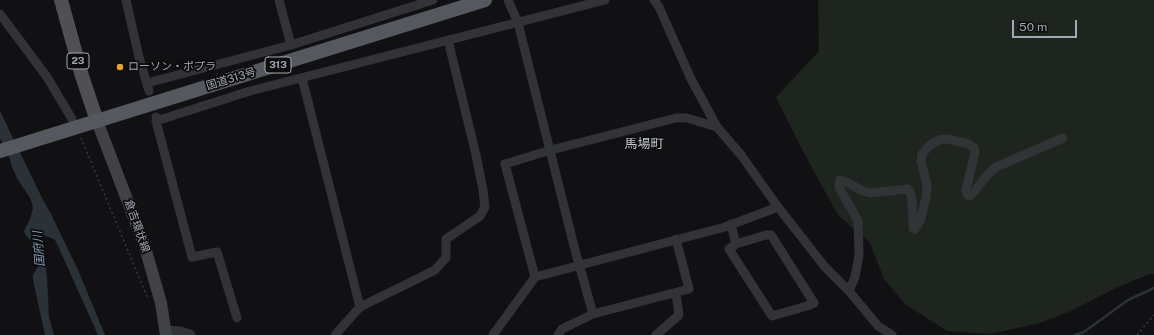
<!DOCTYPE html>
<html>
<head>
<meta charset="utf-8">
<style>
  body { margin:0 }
  #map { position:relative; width:1154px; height:335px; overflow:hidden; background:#111113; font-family:"Public Sans",sans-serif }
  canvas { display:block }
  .scale { position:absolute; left:1012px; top:20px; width:65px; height:18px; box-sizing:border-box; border:2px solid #a2a8b3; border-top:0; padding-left:5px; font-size:12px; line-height:14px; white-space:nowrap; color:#a2a8b3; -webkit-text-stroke:3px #0c0c0d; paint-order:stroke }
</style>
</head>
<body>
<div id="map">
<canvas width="1154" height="335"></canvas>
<div class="scale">50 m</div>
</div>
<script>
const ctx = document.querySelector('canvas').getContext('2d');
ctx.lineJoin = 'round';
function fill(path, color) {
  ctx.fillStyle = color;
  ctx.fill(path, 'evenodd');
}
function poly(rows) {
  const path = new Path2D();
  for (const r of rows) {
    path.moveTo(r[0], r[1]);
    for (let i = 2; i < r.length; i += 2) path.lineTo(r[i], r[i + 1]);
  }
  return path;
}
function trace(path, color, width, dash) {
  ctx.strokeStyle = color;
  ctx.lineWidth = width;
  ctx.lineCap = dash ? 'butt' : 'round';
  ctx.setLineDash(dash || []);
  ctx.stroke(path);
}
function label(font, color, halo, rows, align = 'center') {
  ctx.font = font + ' "Public Sans","Noto Sans JP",sans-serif';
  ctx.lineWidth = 3.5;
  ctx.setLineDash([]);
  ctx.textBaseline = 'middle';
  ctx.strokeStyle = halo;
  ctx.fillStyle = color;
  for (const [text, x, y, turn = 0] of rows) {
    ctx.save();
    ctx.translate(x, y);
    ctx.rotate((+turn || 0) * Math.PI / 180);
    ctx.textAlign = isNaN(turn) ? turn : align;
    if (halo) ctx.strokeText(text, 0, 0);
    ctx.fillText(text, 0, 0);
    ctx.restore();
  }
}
const green = poly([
  [818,0,1154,0,1154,274,1150,274,1118,287,1071,311,1040,323,990,334,947,331,905,304,884,279,870,243,838,215,805,155,776,97,819,51]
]);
const water = poly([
  [0,111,42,198,51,214,78,270,105,335,98,335,58,246,55,240,44,235,42,236,42,243,47,276,49,317,54,335,45,335,33,280,33,275,38,266,38,262,34,243,26,236,24,231,30,219,33,208,32,203,29,196,18,180,12,167,10,159,0,138]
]);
const stream = poly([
  [1075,335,1084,332,1128,300,1154,288]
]);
const path = poly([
  [81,138,148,299],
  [1137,335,1154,315]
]);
const minor = poly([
  [126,0,139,57,149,91],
  [279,0,291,45],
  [508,0,518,23,575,250,593,314],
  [654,0,659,7,691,79,717,127,741,155,778,207,825,267,849,291,878,326,892,335],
  [0,14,47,77,72,119],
  [302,78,360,307],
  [147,83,291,45,433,0],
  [156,117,157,125,192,257,217,252,237,318],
  [156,121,250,91,605,0],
  [731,224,736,244,729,249,772,316,807,306,814,303,771,235,766,235,736,244],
  [535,277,505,164,551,150,676,118,687,118,717,127],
  [849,291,855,277,859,255,858,221,839,187,840,180,846,182,863,191,870,193,908,189,910,192,912,200,913,228,915,229,920,221,926,198,927,185,921,161,922,154,929,146,941,139,948,139,969,144,974,148,975,152,966,190,967,194,970,196,974,192,988,174,996,167,1063,138],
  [335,335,360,307,435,270,446,258,446,239,480,216,485,207,483,190,476,155,448,40],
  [493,335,535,277,725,227,778,207],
  [558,335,562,329,593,314,689,289,676,239],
  [656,335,679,315,676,294]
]);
const tertiary = poly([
  [165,331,180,332,190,335]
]);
const secondary = poly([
  [97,121,144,244,161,303,166,335]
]);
const primary = poly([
  [61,0,82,76,97,121]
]);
const trunk = poly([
  [0,151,485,0]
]);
const markers = [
  [120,67,4,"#efa42d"]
];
const shields = [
  [78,61,22],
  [278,65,26]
];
const shieldNames = [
  ["23",78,61],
  ["313",278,65]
];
const poiNames = [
  ["ローソン・ポプラ",128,67]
];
const streetNames = [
  ["国道313号",231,79,-17],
  ["倉吉環状線",137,226,71]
];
const waterNames = [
  ["国府川",39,249,-95]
];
const quarterNames = [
  ["馬場町",644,144]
];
fill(green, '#1d251e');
fill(water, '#2a3238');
trace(stream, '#2a3238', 2.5);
trace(path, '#383a3e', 1.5, [2, 3]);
trace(minor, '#323337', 9);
trace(tertiary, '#323337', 11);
trace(secondary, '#404247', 12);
trace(primary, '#4e5056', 14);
trace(trunk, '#56585f', 14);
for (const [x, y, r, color] of markers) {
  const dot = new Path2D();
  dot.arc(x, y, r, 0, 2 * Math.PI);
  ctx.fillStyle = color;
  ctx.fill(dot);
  trace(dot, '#0c0c0d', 1.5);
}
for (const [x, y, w] of shields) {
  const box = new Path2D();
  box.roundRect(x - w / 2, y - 8, w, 16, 3);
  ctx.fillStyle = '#0c0c0d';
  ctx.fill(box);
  trace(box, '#a2a8b3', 1);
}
label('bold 10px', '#a2a8b3', null, shieldNames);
label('11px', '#a2a8b3', '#0c0c0d', poiNames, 'left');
label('11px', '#a2a8b3', '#0c0c0d', streetNames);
label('italic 12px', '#7998ae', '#0c0c0d', waterNames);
label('13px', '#c3c7cf', '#0c0c0d', quarterNames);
</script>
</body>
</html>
